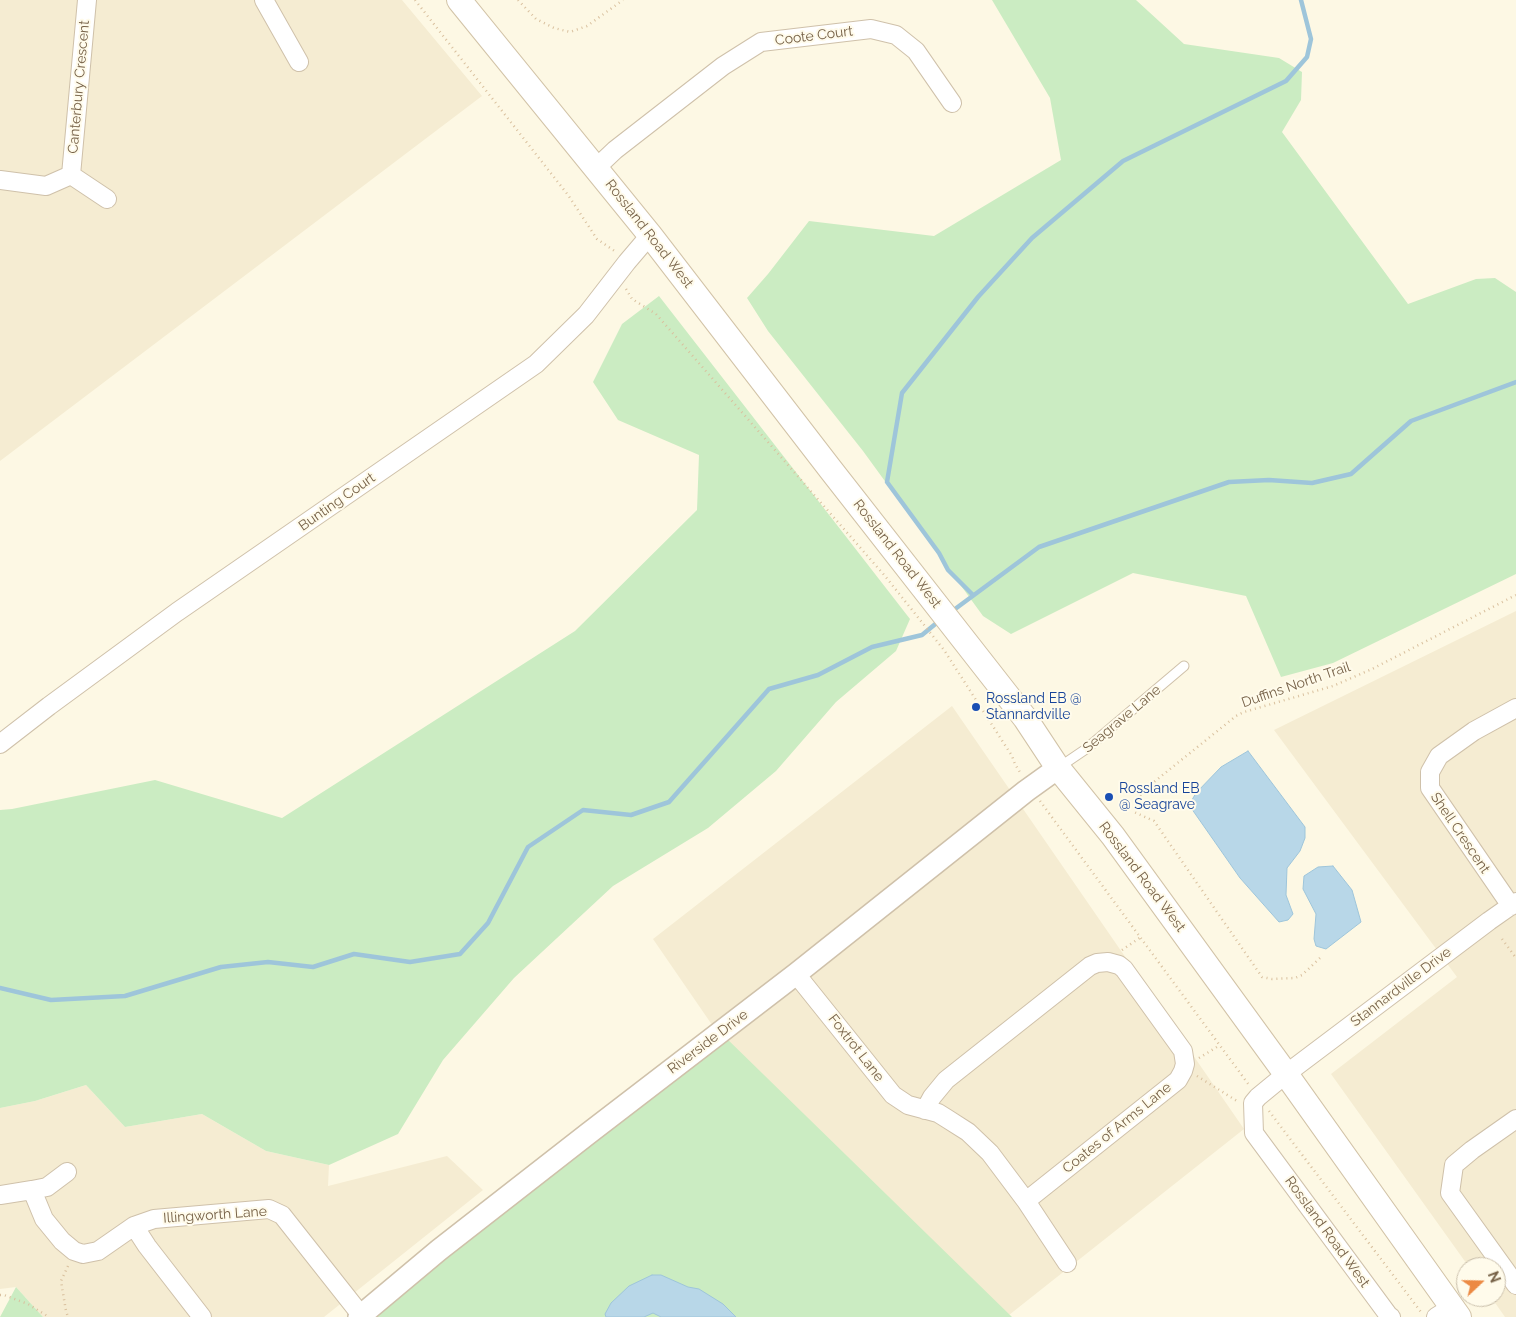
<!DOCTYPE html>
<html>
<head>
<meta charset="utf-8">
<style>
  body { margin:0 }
  #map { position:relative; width:1516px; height:1317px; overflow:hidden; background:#fdf8e4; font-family:Raleway,sans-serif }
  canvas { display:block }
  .north { position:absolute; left:1456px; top:1257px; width:50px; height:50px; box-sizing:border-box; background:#fffbeb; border:1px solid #c9beaa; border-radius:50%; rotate:69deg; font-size:14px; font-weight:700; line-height:20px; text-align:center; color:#776248 }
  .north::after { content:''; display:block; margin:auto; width:18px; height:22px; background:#ec8a44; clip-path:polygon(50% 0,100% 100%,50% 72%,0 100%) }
</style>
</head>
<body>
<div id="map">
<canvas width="1516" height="1317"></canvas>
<div class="north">N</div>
</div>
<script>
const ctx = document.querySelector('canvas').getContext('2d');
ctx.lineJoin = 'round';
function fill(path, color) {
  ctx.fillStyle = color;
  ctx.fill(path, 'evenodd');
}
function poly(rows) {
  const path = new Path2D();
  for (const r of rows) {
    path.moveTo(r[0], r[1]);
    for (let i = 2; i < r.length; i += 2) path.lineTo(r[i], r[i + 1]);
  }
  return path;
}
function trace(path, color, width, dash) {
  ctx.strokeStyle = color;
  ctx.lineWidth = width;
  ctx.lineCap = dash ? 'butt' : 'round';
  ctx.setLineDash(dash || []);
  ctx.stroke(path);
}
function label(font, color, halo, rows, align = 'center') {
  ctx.font = font + ' Raleway,sans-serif';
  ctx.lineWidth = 4;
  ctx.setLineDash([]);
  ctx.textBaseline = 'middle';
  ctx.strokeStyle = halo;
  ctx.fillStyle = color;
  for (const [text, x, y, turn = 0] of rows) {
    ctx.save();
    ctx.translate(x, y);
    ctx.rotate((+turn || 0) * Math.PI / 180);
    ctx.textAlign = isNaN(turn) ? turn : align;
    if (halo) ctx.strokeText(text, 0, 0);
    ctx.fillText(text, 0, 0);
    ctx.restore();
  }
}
const residential = poly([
  [0,0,402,0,482,96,0,461],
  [1516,611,1516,1317,1505,1317,1491,1297,1496,1297,1496,1267,1469,1267,1331,1074,1457,977,1274,730],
  [952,706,1244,1129,1009,1315,730,1051,653,939],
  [86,1085,125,1127,202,1114,266,1151,329,1165,328,1186,447,1156,483,1190,324,1317,43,1317,16,1287,0,1289,0,1108,35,1101]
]);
const green = poly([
  [992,0,1136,0,1184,44,1279,58,1302,72,1301,100,1282,132,1408,304,1476,279,1495,278,1516,292,1516,574,1333,663,1281,677,1246,596,1133,573,1011,634,983,616,863,451,768,331,747,298,768,274,809,221,934,236,1061,160,1050,98],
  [659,296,910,619,896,651,836,702,776,771,708,828,613,886,514,978,443,1060,398,1134,329,1165,266,1151,202,1114,125,1127,86,1085,35,1101,0,1108,0,810,12,809,155,780,282,818,575,631,697,510,699,455,618,420,593,382,622,324],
  [722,1034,1012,1317,373,1317],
  [16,1287,43,1317,0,1317]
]);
const water = poly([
  [1248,751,1305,827,1305,838,1300,851,1287,868,1286,895,1293,914,1288,920,1279,922,1240,878,1189,805,1196,793,1221,767,1248,751],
  [1333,866,1352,890,1361,922,1326,949,1316,946,1314,939,1316,914,1303,889,1304,876,1318,867,1333,866],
  [652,1275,661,1275,688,1287,699,1289,723,1304,736,1317,661,1317,653,1313,644,1317,606,1317,605,1314,611,1303,629,1286,652,1275]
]);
const stream = poly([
  [973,595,948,570,939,553,887,482,902,393,978,297,1032,238,1123,161,1286,81,1307,57,1311,39,1301,0],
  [951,612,1039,547,1229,482,1269,480,1312,483,1351,474,1411,421,1516,382],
  [0,988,51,1000,125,996,221,967,268,962,313,967,354,954,410,962,460,954,488,923,528,847,583,810,631,815,669,802,769,689,818,675,872,647,922,635,939,621]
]);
const path = poly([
  [415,0,568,195,597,239,616,252],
  [518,0,536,19,554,28,570,32,587,26,623,0],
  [626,289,632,299,656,314,885,576,944,650,1012,756,1015,764,1021,774],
  [1040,801,1249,1085],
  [1502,939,1516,958],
  [1122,950,1141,937],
  [1320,958,1302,975,1295,978,1272,979,1262,977,1154,821,1134,812,1139,797,1144,790,1236,716,1244,712,1333,686,1372,669,1516,595],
  [1199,1058,1220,1045],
  [1197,1076,1237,1101],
  [1269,1111,1421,1312],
  [68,1266,61,1281,66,1311,68,1317],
  [0,1295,4,1295,28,1304,49,1317]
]);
const service = poly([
  [1058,768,1086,749,1184,666]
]);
const minor = poly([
  [264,0,299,62],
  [596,168,615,150,723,66,761,42,871,29,896,35,916,51,952,103],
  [71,175,107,199],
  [0,180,46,186,71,175,87,0],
  [0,744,49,706,177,612,536,364,586,315,627,262,650,235],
  [1511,906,1430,788,1430,772,1439,756,1474,731,1516,708],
  [796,974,893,1095,908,1105,938,1113,946,1118,968,1132,990,1153,1026,1201,1067,1263],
  [925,1110,932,1097,946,1080,1090,966,1097,963,1108,962,1119,965,1124,969,1183,1051,1185,1064,1183,1071,1178,1080,1026,1201],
  [1516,1119,1472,1150,1454,1165,1450,1193,1516,1285],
  [32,1190,47,1187,67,1172],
  [0,1195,32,1190,44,1219,62,1241,74,1251,83,1254,98,1251,134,1226,154,1219,269,1209,282,1215,361,1315],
  [134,1226,147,1246,202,1317],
  [1391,1317,1389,1316,1254,1133,1253,1103,1258,1097,1286,1074,1489,921,1516,902],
  [1436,1317,1452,1307]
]);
const tertiary = poly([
  [359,1317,439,1250,589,1133,796,974,1026,791,1058,768]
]);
const secondary = poly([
  [459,0,650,235,831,470,1025,718,1058,768,1113,836,1286,1074,1459,1317]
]);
const markers = [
  [976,707,5,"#1a4fb4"],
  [1109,797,5,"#1a4fb4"]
];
const streetNames = [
  ["Coote Court",814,36,-7],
  ["Canterbury Crescent",79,87,-85],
  ["Rossland Road West",649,234,52],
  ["Bunting Court",337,502,-35],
  ["Rossland Road West",897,554,52],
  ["Duffins North Trail",1296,685,-19],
  ["Seagrave Lane",1122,719,-40],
  ["Shell Crescent",1460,833,56],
  ["Rossland Road West",1142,877,53],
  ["Stannardville Drive",1401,987,-37],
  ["Riverside Drive",708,1042,-37],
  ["Foxtrot Lane",856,1048,52],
  ["Coates of Arms Lane",1117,1128,-39],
  ["Illingworth Lane",215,1215,-4],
  ["Rossland Road West",1327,1232,54]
];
const transitNames = [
  ["Rossland EB @",986,699],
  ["Stannardville",986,715],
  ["Rossland EB",1119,789],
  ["@ Seagrave",1119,805]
];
fill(residential, '#f5ecd2');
fill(green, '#cbecc2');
fill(water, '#b8d7e8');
trace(water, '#9ec5da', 1);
trace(stream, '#9ec5da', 4.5);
trace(service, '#cfc1aa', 11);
trace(minor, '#cfc1aa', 20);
trace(tertiary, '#cfc1aa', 24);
trace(secondary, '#d2c3a7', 26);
trace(path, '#d9c09e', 2.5, [1, 4]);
trace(service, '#fff', 9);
trace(minor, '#fff', 18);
trace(tertiary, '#fff', 21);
trace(secondary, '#fff', 24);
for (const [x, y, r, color] of markers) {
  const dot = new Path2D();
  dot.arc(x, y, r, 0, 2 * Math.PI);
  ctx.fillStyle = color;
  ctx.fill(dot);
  trace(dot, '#fffbeb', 2);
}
label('14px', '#776248', '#fffbeb', streetNames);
label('14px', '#164399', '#fffbeb', transitNames, 'left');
</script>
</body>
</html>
